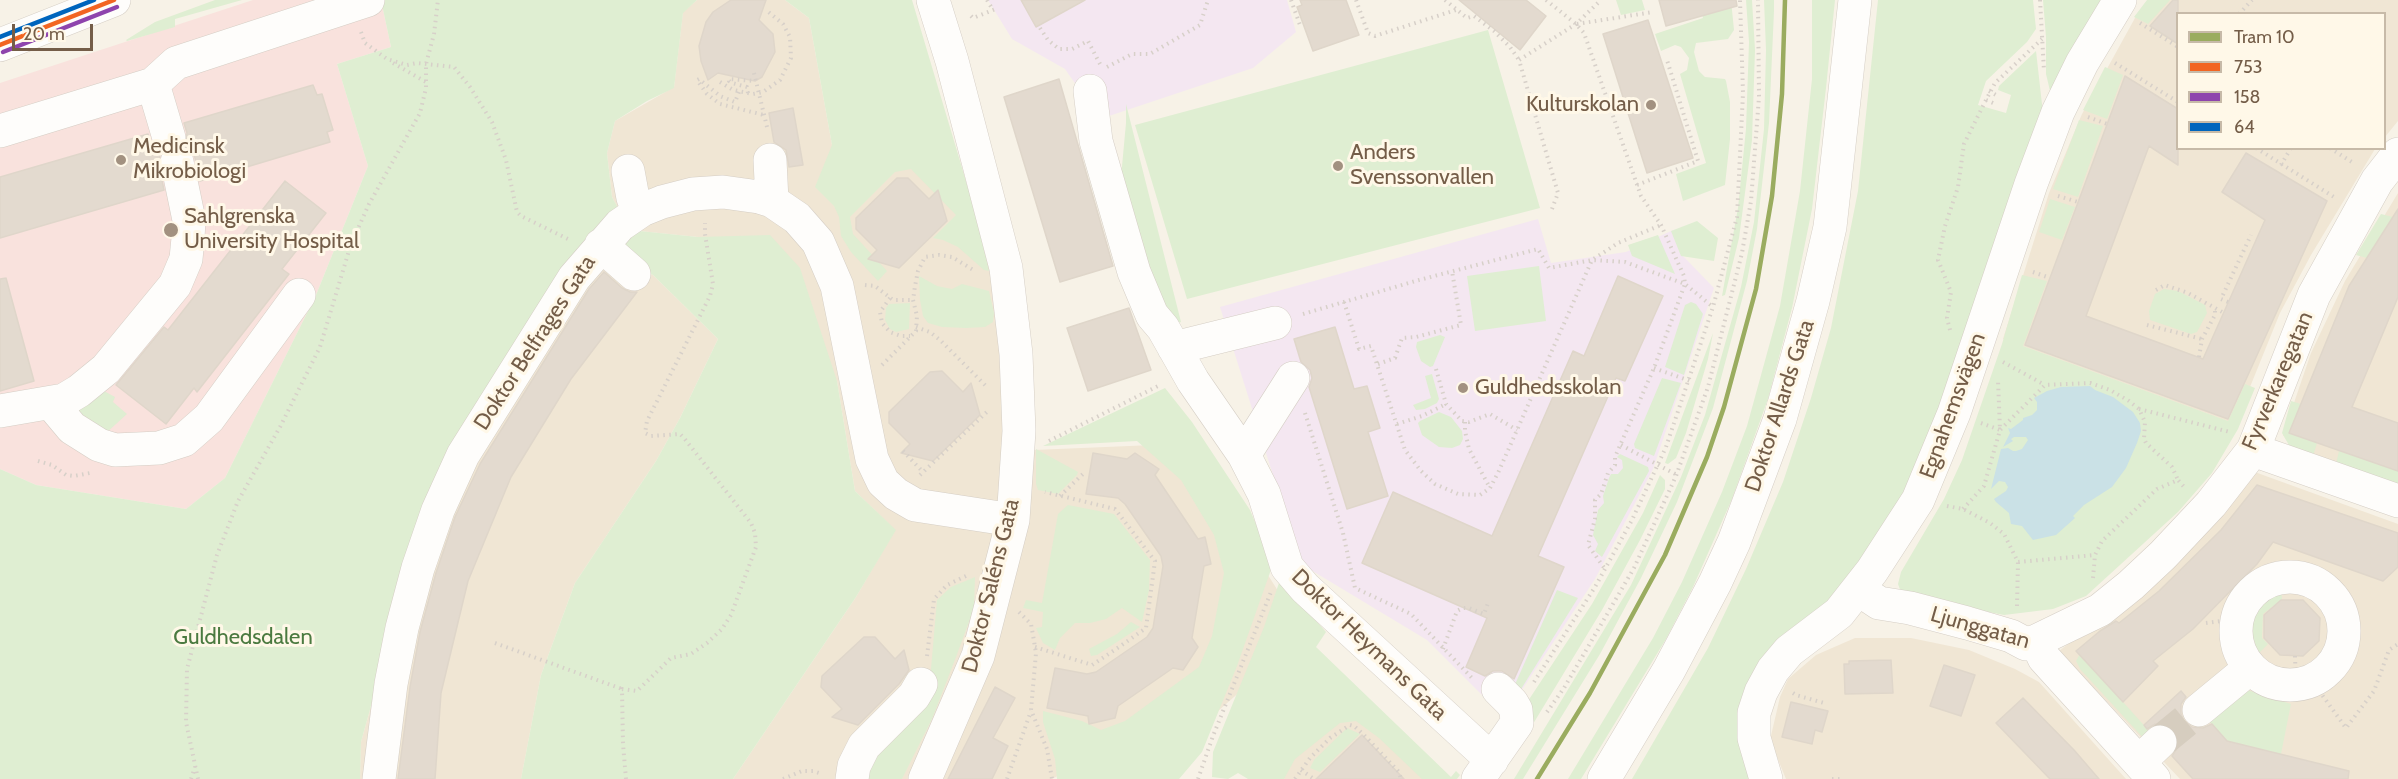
<!DOCTYPE html>
<html>
<head>
<meta charset="utf-8">
<style>
  body { margin:0 }
  #map { position:relative; width:2398px; height:779px; overflow:hidden; background:#f7f2e7; font-family:Cabin,sans-serif }
  canvas { display:block }
  .legend { position:absolute; left:2176px; top:12px; width:210px; height:138px; box-sizing:border-box; background:#fff8e8; border:2px solid #c7baa8; margin:0; padding:8px 10px; list-style:none; font-size:18px; color:#745d48 }
  .legend li { display:flex; align-items:center; gap:12px; height:30px }
  .legend b { width:30px; border:2px solid #c7baa8 }
  .scale { position:absolute; left:12px; top:24px; width:81px; height:27px; box-sizing:border-box; border:3px solid #745d48; border-top:0; padding-left:8px; font-size:18px; line-height:21px; white-space:nowrap; color:#745d48; -webkit-text-stroke:4px #fff8e8; paint-order:stroke }
</style>
</head>
<body>
<div id="map">
<canvas width="2398" height="779"></canvas>
<ul class="legend">
<li><b style="height:8px;background:#9aac5f"></b>Tram 10</li>
<li><b style="height:8px;background:#f26522"></b>753</li>
<li><b style="height:8px;background:#8e44ad"></b>158</li>
<li><b style="height:8px;background:#0065bd"></b>64</li>
</ul>
<div class="scale">20 m</div>
</div>
<script>
const ctx = document.querySelector('canvas').getContext('2d');
ctx.lineJoin = 'round';
function fill(path, color) {
  ctx.fillStyle = color;
  ctx.fill(path, 'evenodd');
}
function poly(rows) {
  const path = new Path2D();
  for (const r of rows) {
    if (r.length === 3) {
      path.moveTo(r[0] + r[2], r[1]);
      path.arc(r[0], r[1], r[2], 0, 2 * Math.PI);
      continue;
    }
    path.moveTo(r[0], r[1]);
    for (let i = 2; i < r.length; i += 2) path.lineTo(r[i], r[i + 1]);
  }
  return path;
}
function trace(path, color, width, dash) {
  ctx.strokeStyle = color;
  ctx.lineWidth = width;
  ctx.lineCap = dash ? 'butt' : 'round';
  ctx.setLineDash(dash || []);
  ctx.stroke(path);
}
function label(font, color, halo, rows, align = 'center') {
  ctx.font = font + ' Cabin,sans-serif';
  ctx.lineWidth = 6;
  ctx.setLineDash([]);
  ctx.textBaseline = 'middle';
  ctx.strokeStyle = halo;
  ctx.fillStyle = color;
  for (const [text, x, y, turn = 0] of rows) {
    ctx.save();
    ctx.translate(x, y);
    ctx.rotate((+turn || 0) * Math.PI / 180);
    ctx.textAlign = isNaN(turn) ? turn : align;
    if (halo) ctx.strokeText(text, 0, 0);
    ctx.fillText(text, 0, 0);
    ctx.restore();
  }
}
const residential = poly([
  [697,0,785,0,809,18,832,145,907,154,977,218,999,288,1010,451,1177,444,1245,539,1287,605,1259,675,1201,726,1091,758,1052,779,733,779,856,597,895,530,855,491,837,381,698,237,630,230,612,197,607,153,615,121,674,87,683,12],
  [2149,0,2398,0,2398,121,2385,137,2384,14,2178,14,2178,148,2375,149,2311,255,2280,313,2235,424,2003,339,2049,193,2082,114,2135,18],
  [2398,193,2398,484,2291,446,2283,435,2311,353,2345,281],
  [601,252,653,275,718,339,680,418,656,461,575,583,541,675,521,779,360,779,361,742,387,648,403,569],
  [2252,471,2398,524,2398,779,2180,779,2059,651,2148,583],
  [1855,638,1911,638,1969,650,2015,669,2039,682,2126,779,1786,779,1770,740,1780,697,1788,679,1816,655],
  [1345,707,1442,779,1278,779,1289,762]
]);
const education = poly([
  [988,0,1287,0,1296,32,1253,68,1100,119,1065,69,1012,39],
  [1538,219,1551,263,1626,252,1673,230,1683,256,1714,288,1653,469,1595,579,1504,717,1427,640,1301,564,1220,307]
]);
const medical = poly([
  [253,0,381,0,391,47,337,64,368,166,316,295,225,478,186,509,36,485,0,469,0,83]
]);
const green = poly([
  [215,0,242,0,175,19,175,27,127,41,126,40,155,22],
  [381,0,697,0,683,13,674,88,647,101,615,121,607,153,612,197,630,230,698,237,770,235,800,268,837,381,855,491,896,530,856,597,733,779,521,779,541,675,575,583,656,461,680,418,718,339,653,275,601,252,556,293,387,648,361,742,360,779,0,779,0,469,36,485,186,509,225,478,316,295,368,166,337,64,391,47],
  [785,0,912,0,977,218,989,271,984,270,958,247,943,240,933,238,956,215,911,169,895,172,850,217,853,234,887,271,878,281,851,252,841,236,839,217,834,206,815,187,832,145,809,18],
  [1616,0,1642,0,1645,10,1621,15],
  [1698,0,1731,0,1734,30,1728,39,1696,43,1694,52,1699,71,1705,77,1725,79,1726,81,1730,102,1730,139,1725,185,1683,201,1676,174,1706,163,1680,74,1687,70,1689,58,1681,47,1675,45,1661,51,1655,34,1703,18],
  [1746,0,1752,0,1755,50,1752,140,1739,238,1725,295,1722,296,1738,208,1746,129,1749,42],
  [1764,0,1774,0,1774,11,1769,123,1757,229,1747,281,1713,408,1677,502,1641,578,1600,654,1523,779,1514,779,1631,585,1681,477,1705,415,1741,287,1754,222,1764,129,1766,50],
  [1812,0,1835,0,1826,88,1812,209,1792,308,1768,399,1732,499,1693,587,1666,639,1581,779,1568,779,1653,638,1682,582,1722,492,1747,426,1780,306,1800,191,1812,79],
  [1878,0,2033,0,2036,29,2027,42,1986,81,1978,105,2006,113,2011,95,1998,90,1999,86,2036,51,2044,122,1893,537,1778,653,1757,779,1632,779,1708,648,1746,569,1783,482,1811,398,1831,328,1858,191],
  [2043,0,2107,0,2051,95,2046,74,2046,37],
  [2147,0,2170,0,2148,24,2134,17],
  [1488,30,1540,208,1187,299,1135,125],
  [2105,67,2123,75,2107,119,2083,110],
  [1126,104,1181,322,1177,323,1157,305,1121,177,1126,123],
  [2079,120,2103,126,2078,197,2053,189],
  [2050,199,2075,207,2062,240,2039,232],
  [2381,214,2393,217,2367,258,2356,255],
  [1697,221,1718,238,1714,261,1681,256,1671,231],
  [1658,235,1675,274,1632,256,1628,245],
  [1539,266,1546,321,1475,331,1467,276],
  [2022,275,2047,281,2023,346,2228,421,2245,384,2255,388,2238,429,2212,473,2178,512,2086,596,2053,609,2004,615,1902,595,1898,584,1901,572,1944,499,1962,460,2002,344],
  [919,276,937,286,952,289,962,284,989,291,994,313,993,322,985,327,966,328,942,327,928,323,923,316,920,300],
  [2164,289,2178,291,2205,305,2207,313,2197,332,2191,334,2150,320,2149,311,2155,294],
  [1691,302,1696,304,1703,314,1684,375,1665,367,1685,305],
  [910,303,909,329,896,332,890,329,885,320,886,308,889,304],
  [1713,333,1708,359,1686,433,1676,458,1668,464,1665,463],
  [1440,335,1445,337,1433,366,1430,367,1421,361,1416,347,1417,342],
  [1432,374,1439,399,1437,403,1425,409,1416,410,1413,405,1431,398,1425,376],
  [1662,378,1681,383,1654,456,1635,448,1634,444],
  [1165,388,1192,422,1250,510,1273,564,1237,666,1202,752,1179,779,1057,779,1055,759,1043,722,1043,711,1082,721,1101,730,1125,721,1199,667,1212,636,1224,573,1214,535,1181,480,1137,441,1043,446],
  [104,391,115,397,113,402,127,414,105,434,82,421,78,409],
  [2291,401,2301,404,2289,433,2317,443,2313,456,2290,447,2282,433],
  [1439,412,1451,417,1462,431,1463,439,1460,445,1452,448,1439,447,1422,435,1418,423,1420,421],
  [1036,449,1078,472,1077,475,1058,494,1038,490,1036,484],
  [2339,451,2398,471,2398,486,2336,464],
  [1620,454,1648,467,1649,471,1602,557,1595,551,1598,544,1593,535,1598,510,1604,503,1603,496,1609,478,1611,474,1618,474,1623,468,1622,460,1617,457],
  [1660,475,1665,480,1665,489,1640,540,1602,610,1533,724,1528,728,1524,707,1592,604,1643,513],
  [1068,505,1114,514,1150,560,1149,590,1142,622,1122,608,1106,619,1090,623,1075,623,1060,638,1055,650,1043,643,1036,628,1042,627,1043,612,1023,608,1026,600,1042,603,1058,514],
  [975,577,974,608,956,657,932,719,902,779,860,779,930,680,937,600,951,587],
  [1280,580,1326,632,1316,647,1451,777,1456,771,1460,775,1457,779,1422,779,1379,738,1356,721,1340,723,1295,759,1284,779,1248,779,1238,773,1228,779,1212,777,1213,752,1264,627],
  [1557,590,1578,598,1518,694,1513,689],
  [2281,590,2282,599,2263,614,2262,638,2268,644,2255,657,2248,639,2248,627,2252,613,2270,595],
  [1131,622,1140,627,1097,655,1091,656,1089,649,1117,634],
  [2080,654,2158,741,2147,742,2080,669,2076,661],
  [2244,689,2291,704,2281,754,2227,741,2207,719],
  [1347,728,1360,734,1320,772,1310,768,1314,760]
]);
const water = poly([
  [2090,386,2095,390,2113,397,2133,412,2140,423,2141,431,2137,443,2126,468,2112,487,2084,505,2073,516,2075,518,2056,535,2033,540,2022,526,2011,524,2009,513,1996,502,1994,499,2006,491,2008,487,2005,482,1999,481,1991,489,2001,449,2008,448,2013,451,2016,451,2022,449,2028,440,2026,437,2014,437,2011,439,2013,441,2003,447,2010,433,2008,428,2011,429,2023,420,2023,418,2032,415,2037,410,2037,402,2034,398,2047,391,2061,387]
]);
const building = poly([
  [731,0,766,0,759,20,773,34,775,52,762,77,755,81,718,73,708,80,701,61,699,46,706,22,713,12,731,0],
  [1021,0,1085,0,1036,27,1021,0],
  [1300,0,1346,0,1359,35,1313,51,1297,7,1302,5,1300,0],
  [1459,0,1526,0,1546,16,1520,50,1459,0],
  [1659,0,1736,0,1737,6,1666,26,1659,0],
  [2173,0,2178,0,2178,44,2150,26,2173,0],
  [1648,20,1693,158,1647,173,1603,34,1648,20],
  [2125,76,2178,109,2178,165,2149,146,2086,316,2203,359,2265,220,2222,192,2246,153,2327,201,2228,419,2025,345,2125,76],
  [1059,79,1113,266,1060,282,1004,97,1059,79],
  [313,85,317,95,322,94,333,130,327,132,330,142,200,181,195,158,191,150,185,146,187,133,184,123,313,85],
  [793,108,803,165,789,167,786,150,774,142,769,113,793,108],
  [148,134,151,144,160,154,159,166,164,190,0,238,0,177,148,134],
  [897,178,908,178,929,199,938,190,947,221,899,268,868,259,877,250,856,229,856,218,897,178],
  [285,181,326,213,282,269,289,274,197,392,194,388,166,424,116,385,164,327,168,330,285,181],
  [2398,209,2398,297,2352,407,2398,423,2398,471,2289,433,2349,286,2398,209],
  [604,272,622,288,630,292,637,292,571,379,511,477,468,581,441,693,435,779,398,779,410,687,420,632,436,573,455,517,480,464,589,289,604,272],
  [1618,276,1663,296,1625,381,1616,378,1538,556,1564,567,1514,679,1502,671,1493,671,1485,676,1466,667,1487,618,1362,563,1393,492,1492,536,1573,351,1584,356,1618,276],
  [6,278,34,381,0,391,0,279,6,278],
  [1129,308,1151,370,1088,391,1067,328,1129,308],
  [1335,327,1354,389,1367,386,1380,428,1368,432,1388,496,1347,509,1309,387,1312,378,1310,370,1301,362,1294,339,1335,327],
  [942,371,963,392,971,383,980,415,933,461,901,453,910,444,889,423,889,412,930,372,942,371],
  [1093,453,1127,459,1135,453,1159,469,1155,475,1198,539,1205,537,1211,564,1204,566,1192,638,1198,647,1183,670,1173,668,1118,706,1115,718,1089,724,1088,716,1047,708,1055,668,1087,674,1096,672,1147,637,1153,628,1163,566,1161,556,1125,504,1118,498,1086,494,1093,453],
  [2257,485,2398,533,2398,567,2383,581,2273,542,2257,564,2193,629,2153,661,2158,666,2123,702,2076,651,2100,631,2116,621,2119,623,2159,591,2221,530,2257,485],
  [2281,600,2303,600,2320,618,2319,641,2303,656,2280,655,2264,638,2264,615,2281,600],
  [864,637,875,637,895,659,904,650,909,670,899,684,858,725,832,717,842,709,821,687,822,676,864,637],
  [1891,660,1893,693,1845,694,1844,664,1849,664,1849,661,1891,660],
  [1944,665,1975,675,1961,716,1930,706,1944,665],
  [995,687,1015,698,993,738,1008,746,992,779,948,779,995,687],
  [2181,691,2186,697,2181,704,2181,714,2184,721,2192,727,2203,728,2212,724,2227,741,2349,771,2348,779,2193,779,2172,756,2178,747,2178,737,2174,730,2165,724,2155,724,2147,729,2144,725,2181,691],
  [2023,698,2074,750,2099,779,2050,779,1996,723,2023,698],
  [1791,702,1828,711,1822,732,1815,730,1812,744,1782,737,1791,702],
  [1362,735,1404,779,1316,779,1362,735]
]);
const minorTunnel = poly([
  [2160,742,2199,710]
]);
const path = poly([
  [987,0,993,10],
  [1291,0,1300,25],
  [1356,0,1368,33,1375,36,1456,10],
  [1445,0,1467,18,1474,16,1494,31,1510,47,1519,60],
  [1546,0,1576,24,1584,33,1641,196,1661,225,1684,276,1685,284,1654,368,1615,457,1615,465,1608,473,1601,494,1595,500,1595,519,1588,545,1605,569],
  [2040,0,2044,71],
  [2239,14,2252,0],
  [971,16,973,18,998,8],
  [2140,23,2178,47],
  [1577,24,1653,12],
  [1040,28,1048,40,1059,49,1072,49,1088,41,1100,64],
  [361,32,365,43,387,59,407,65,417,63,454,67,470,87,492,122,506,160,517,212,521,216,568,239],
  [393,63,426,82],
  [2115,63,2178,102],
  [1107,67,1132,54,1150,54,1200,25,1208,0],
  [754,73,768,131],
  [720,82,733,90,753,94,763,92,780,80,791,58,790,37,783,24,766,10],
  [1989,91,1996,95],
  [739,92,735,102,720,96,699,79,697,80,707,94,720,104,764,115],
  [748,93,747,87,732,83,729,81,729,79,755,81],
  [1993,103,1986,100,1995,83,2042,39],
  [2088,117,2107,124],
  [2256,148,2334,197],
  [2330,148,2355,164],
  [2281,165,2291,148],
  [1637,185,1698,161,1667,60],
  [2058,196,2078,202],
  [1552,209,1558,193,1519,60,1576,24,1601,0],
  [2033,272,2050,278],
  [865,285,875,286,893,300,913,300],
  [2156,290,2165,285,2188,293,2224,313],
  [890,298,880,312,882,323,890,332,901,336,910,336],
  [1344,302,1359,349,1371,346,1405,450,1421,471,1435,484,1458,494,1480,495,1490,488,1498,473,1592,260,1618,243,1661,225],
  [2228,302,2221,299,2251,235],
  [1303,314,1419,280,1538,249,1549,268,1592,260,1625,262,1685,284,1713,307],
  [2147,325,2202,339],
  [916,327,930,332,940,340,986,386],
  [1950,330,1947,318,1951,292,1938,260,1945,226,1958,187,1964,144,1986,100],
  [2199,357,2202,339,2215,315,2215,309],
  [2003,362,2045,385],
  [1378,364,1395,358,1402,338,1416,337,1461,325,1452,271],
  [882,365,916,331,917,316,913,300,915,286,918,271,925,257,939,255,952,257,975,271],
  [1654,368,1690,381],
  [1436,369,1446,404,1462,421,1469,422,1490,414,1517,430],
  [2139,409,2230,432],
  [1305,413,1343,533,1355,588,1411,614,1472,678],
  [1465,422,1465,431,1469,449,1490,488],
  [1981,423,2000,430,1998,380],
  [1397,424,1422,416,1446,404],
  [1049,441,1158,386],
  [1621,445,1677,475],
  [903,451,923,472],
  [38,461,52,465,66,475,74,476,90,473],
  [920,475,989,410],
  [1060,496,1085,472],
  [1947,506,1963,509,1990,523,2004,534,2018,562,2095,555],
  [1963,509,1984,486,2000,430,2045,385,2090,383,2110,390,2129,401,2139,409,2145,422,2144,439,2146,443,2172,467,2178,480],
  [2093,578,2095,555,2102,541,2157,489,2178,480,2185,488],
  [2017,606,2018,562],
  [1019,612,1031,624,1033,635,1036,653,1031,710,1047,749,1052,779],
  [2206,623,2221,621,2236,623],
  [495,643,622,689],
  [1035,647,1092,665,1119,647,1146,628,1155,561,1115,509,1045,492],
  [1443,649,1457,611,1463,608,1469,608,1484,614,1488,603],
  [927,656,934,599,947,585,968,575],
  [2295,656,2296,685],
  [2312,681,2346,728,2374,691,2389,650,2398,644],
  [1534,682,1595,587,1632,520,1666,447,1713,307,1737,217,1743,93,1740,0],
  [1793,693,1796,695,1824,703],
  [1547,712,1564,688,1634,568,1676,476,1708,387,1742,253,1751,201,1759,97,1758,0],
  [1301,770,1314,779],
  [191,779,195,767],
  [198,779,186,722,187,669,217,555,238,501,280,427,320,347,351,244,369,204,420,113,426,88,426,64,434,34,438,0],
  [626,779,623,744,622,689,637,691,671,658,691,654,707,643,722,629,731,615,756,547,755,533,751,523,684,438,680,434,651,436,645,433,647,421,710,296,713,284,705,234,705,223],
  [783,779,802,771,813,771,822,774],
  [1007,779,1031,711],
  [1198,779,1213,736,1271,592],
  [1295,779,1310,758,1330,738,1350,725,1354,726,1364,735,1399,772,1401,779],
  [1832,779,1843,779]
]);
const minor = poly([
  [0,45,114,0],
  [153,84,169,138],
  [1090,91,1096,141,1134,272,1152,315,1163,328,1193,381,1244,455,1264,494,1287,567,1305,588,1492,760],
  [0,131,153,84,176,63,368,0],
  [770,160,772,201],
  [628,171,633,198,642,210],
  [601,245,634,274],
  [1174,348,1275,323],
  [51,403,72,428,99,445,115,450,159,448,184,440,209,418,299,295],
  [0,411,64,400,79,391,106,369,175,285,186,259,188,238,189,220,177,162],
  [2253,450,2398,501],
  [1244,455,1293,378],
  [2290,631,54],
  [1858,589,1879,603,1910,608,1967,623,2011,636,2026,644,2036,641,2044,658,2154,779],
  [2036,641,2100,610,2131,585,2163,555,2211,504,2253,450,2314,295,2377,181,2398,154],
  [2199,710,2250,668],
  [2139,762,2160,742],
  [379,779,391,684,402,628,418,568,438,510,463,455,574,278,620,225,642,210,662,202,693,194,723,192,759,197,772,201,797,218,818,242,837,286,872,459,883,482,896,494,915,505,1013,520],
  [852,779,854,766,864,746,914,696,921,684],
  [925,779,978,656,1013,520,1019,431,1016,354,1006,268,952,61,933,0],
  [1478,779,1517,723,1516,710,1512,703,1498,689],
  [1604,779,1669,670,1715,583,1734,542,1780,419,1813,301,1830,227,1855,0],
  [1766,779,1754,738,1754,713,1761,692,1773,670,1789,651,1839,613,1872,571,1918,500,1954,413,2031,184,2058,112,2082,63,2120,0]
]);
const bus1 = poly([
  [0,45,114,0]
]);
const bus2 = poly([
  [3,52,117,7]
]);
const bus3 = poly([
  [0,37,94,0]
]);
const tram1 = poly([
  [1537,779,1590,693,1665,555,1707,457,1724,407,1756,289,1772,196,1782,94,1785,0]
]);
const markers = [
  [1651,105,6,"#a29180"],
  [121,160,6,"#a29180"],
  [1338,166,6,"#a29180"],
  [171,230,8,"#a29180"],
  [1463,388,6,"#a29180"]
];
const poiNames = [
  ["Kulturskolan",1639,105,"right"],
  ["Medicinsk",133,147],
  ["Mikrobiologi",133,172],
  ["Anders",1350,153],
  ["Svenssonvallen",1350,178],
  ["Sahlgrenska",184,217],
  ["University Hospital",184,242],
  ["Guldhedsskolan",1475,388]
];
const streetNames = [
  ["Doktor Belfrages Gata",535,343,-57],
  ["Fyrverkaregatan",2278,381,-67],
  ["Doktor Allards Gata",1780,406,-72],
  ["Egnahemsvägen",1953,406,-70],
  ["Doktor Saléns Gata",991,586,-76],
  ["Ljunggatan",1980,628,16],
  ["Doktor Heymans Gata",1369,645,44]
];
const parkNames = [
  ["Guldhedsdalen",243,638]
];
fill(residential, '#f0e6d4');
fill(education, '#f4e7f1');
fill(medical, '#f9e2dd');
fill(green, '#dfeed2');
fill(water, '#cae1e6');
fill(building, '#e3dacf');
trace(building, '#dfd6ca', 1.5);
trace(minorTunnel, '#d6cdbf', 33, [33, 16]);
trace(minor, '#d5cec5', 34);
trace(path, '#d7d0c9', 4, [1.5, 4.5]);
trace(minor, '#fefdfb', 33);
trace(bus1, '#f26522', 4.5);
trace(bus2, '#8e44ad', 4.5);
trace(bus3, '#0065bd', 4.5);
trace(tram1, '#9aac5f', 4.5);
for (const [x, y, r, color] of markers) {
  const dot = new Path2D();
  dot.arc(x, y, r, 0, 2 * Math.PI);
  ctx.fillStyle = color;
  ctx.fill(dot);
  trace(dot, '#fff8e8', 2);
}
label('22px', '#745d48', '#fff8e8', poiNames, 'left');
label('22px', '#745d48', '#fff8e8', streetNames);
label('22px', '#4b7a40', '#fff8e8', parkNames);
</script>
</body>
</html>
